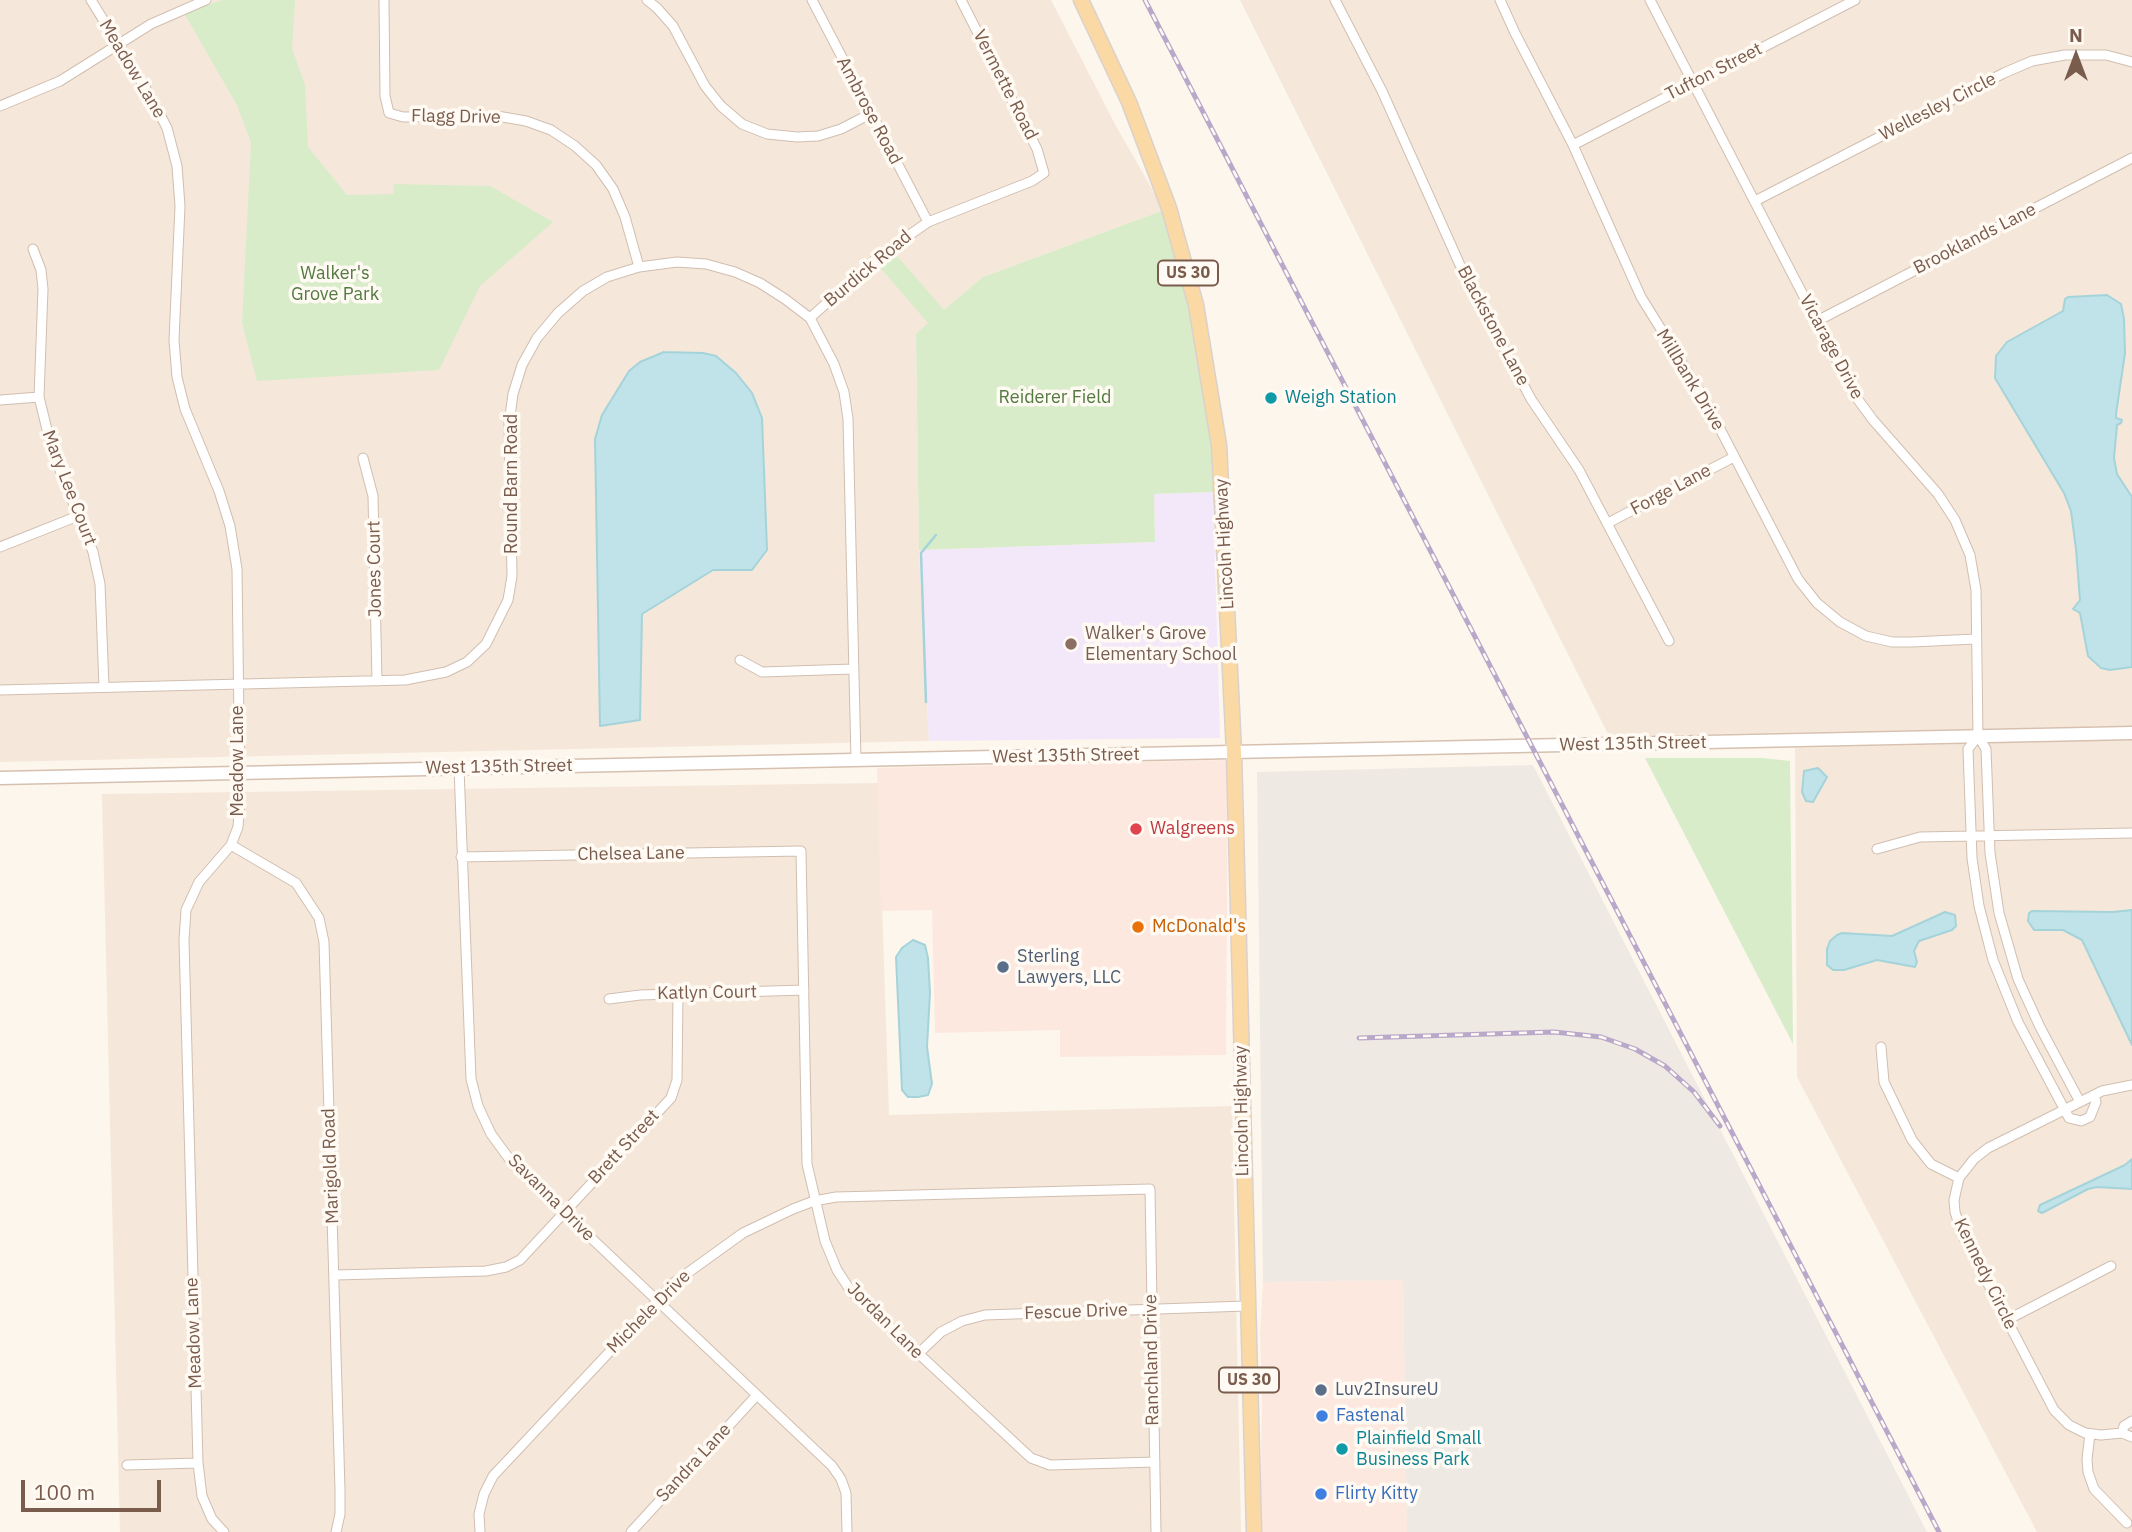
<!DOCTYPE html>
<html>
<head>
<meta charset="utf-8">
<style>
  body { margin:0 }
  #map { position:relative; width:2132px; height:1532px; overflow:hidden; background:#fdf6ec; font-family:"IBM Plex Sans",sans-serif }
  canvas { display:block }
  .north { position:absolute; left:2041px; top:21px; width:70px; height:70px; -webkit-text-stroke:5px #fffaf3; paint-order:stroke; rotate:0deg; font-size:19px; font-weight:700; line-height:28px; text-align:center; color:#7a5c4d }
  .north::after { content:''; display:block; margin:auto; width:24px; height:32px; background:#7a5c4d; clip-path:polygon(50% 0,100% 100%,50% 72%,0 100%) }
  .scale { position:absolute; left:21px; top:1480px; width:140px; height:32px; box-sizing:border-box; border:4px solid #7a5c4d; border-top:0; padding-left:9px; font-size:21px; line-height:24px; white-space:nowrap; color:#7a5c4d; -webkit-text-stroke:5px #fffaf3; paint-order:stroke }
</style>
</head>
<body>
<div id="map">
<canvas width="2132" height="1532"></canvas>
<div class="north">N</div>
<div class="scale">100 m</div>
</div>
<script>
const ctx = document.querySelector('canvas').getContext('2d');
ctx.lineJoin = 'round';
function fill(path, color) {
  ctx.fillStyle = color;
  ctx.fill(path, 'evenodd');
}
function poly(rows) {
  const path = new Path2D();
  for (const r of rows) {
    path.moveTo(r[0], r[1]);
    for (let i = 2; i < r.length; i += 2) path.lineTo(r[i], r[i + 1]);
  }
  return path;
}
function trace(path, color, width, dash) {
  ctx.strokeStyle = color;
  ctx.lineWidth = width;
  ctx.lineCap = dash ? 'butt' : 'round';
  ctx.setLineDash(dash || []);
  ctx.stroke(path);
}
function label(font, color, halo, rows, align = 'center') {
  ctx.font = font + ' "IBM Plex Sans",sans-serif';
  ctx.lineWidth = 7;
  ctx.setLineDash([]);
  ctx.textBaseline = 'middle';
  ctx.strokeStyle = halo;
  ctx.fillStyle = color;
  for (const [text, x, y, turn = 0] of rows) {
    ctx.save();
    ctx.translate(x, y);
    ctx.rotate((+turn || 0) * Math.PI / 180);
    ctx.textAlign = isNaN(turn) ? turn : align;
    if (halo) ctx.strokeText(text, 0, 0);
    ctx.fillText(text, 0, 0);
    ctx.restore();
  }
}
const residential = poly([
  [0,0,1051,0,1116,126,1164,210,983,277,944,311,893,251,929,323,916,335,919,550,929,741,0,762],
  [1240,0,2132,0,2132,726,1609,736],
  [2132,740,2132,1532,2037,1532,1797,1077,1795,748],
  [878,783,889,1115,1232,1106,1241,1532,120,1532,102,794]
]);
const commercial = poly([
  [1228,760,1226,1055,1060,1057,1060,1030,935,1033,932,910,881,911,877,768],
  [1403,1280,1407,1532,1260,1532,1262,1400,1260,1335,1263,1282]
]);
const industrial = poly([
  [1533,765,1927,1532,1407,1532,1403,1280,1263,1282,1257,772]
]);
const education = poly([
  [1213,492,1220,738,929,741,919,550,1155,542,1154,494]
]);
const green = poly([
  [222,0,295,0,292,48,305,85,308,147,347,195,393,194,394,184,490,186,553,222,480,286,439,370,257,381,242,323,251,143,237,105,184,13],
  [1164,210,1192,322,1212,436,1213,492,1154,494,1155,542,919,550,916,334,928,323,877,264,893,251,944,310,983,277],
  [1645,758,1762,758,1790,761,1793,1044]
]);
const water = poly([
  [2107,295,2121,304,2124,319,2125,353,2116,414,2116,418,2122,420,2121,423,2117,425,2114,458,2117,474,2132,497,2132,667,2110,670,2101,668,2088,656,2080,613,2073,609,2080,600,2076,549,2071,511,2064,493,1995,378,1996,356,2007,342,2063,311,2065,299,2068,297,2107,295],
  [664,352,703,353,716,356,736,373,752,393,762,418,767,550,752,570,713,570,642,614,640,720,600,726,595,439,602,415,629,371,640,362,664,352],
  [1818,768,1827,777,1813,802,1806,801,1802,792,1804,771,1818,768],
  [2132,910,2132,1045,2082,940,2063,930,2034,930,2028,921,2029,913,2032,911,2113,912,2132,910],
  [1945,912,1955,915,1956,926,1952,930,1919,941,1914,951,1917,962,1915,967,1877,960,1844,970,1833,970,1827,965,1827,949,1830,941,1837,935,1842,933,1892,936,1945,912],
  [913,940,925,945,928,958,930,993,927,1047,932,1084,928,1095,918,1097,908,1097,902,1090,896,957,902,948,913,940],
  [2132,1159,2132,1189,2097,1187,2088,1189,2042,1213,2038,1211,2040,1205,2125,1165,2132,1159]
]);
const stream = poly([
  [926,702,921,553,936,535]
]);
const street = poly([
  [91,0,152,99,167,128,177,166,180,206,174,340,177,377,185,409,219,491,230,526,237,569,240,799,238,827,231,845,199,882,186,910,184,940,198,1463,202,1496,212,1519,224,1532],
  [384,0,385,96,389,113,403,117,497,116,526,121,551,130,575,146,596,165,613,189,625,217,639,267],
  [647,0,657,8,673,26,705,86,721,106,742,124,767,134,797,137,818,136,841,129,870,114],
  [812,0,928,222],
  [1335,0,1382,91,1460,265,1531,399,1579,470,1669,641],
  [1500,0,1515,33,1573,145,1641,297,1705,400,1798,579,1817,603,1840,622,1866,636,1892,642,1912,642,1975,639],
  [1650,0,1856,397,1873,420,1938,494,1955,520,1970,555,1976,590,1978,736,1986,749,1990,853,1999,913,2018,979,2040,1027,2080,1102],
  [0,106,60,81,151,24,206,0],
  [1573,145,1855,0],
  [1755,201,2004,73,2032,61,2065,55,2106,55,2132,62],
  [33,249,41,270,43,289,39,397,52,450,93,552,100,584,104,687],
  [810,318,878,257,928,222,1032,181,1044,173,1037,149,961,0],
  [1817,321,2132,158],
  [0,400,39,397],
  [363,458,373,496,377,681],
  [1608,523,1734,457],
  [0,547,78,516],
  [740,660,762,672,853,669],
  [0,690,405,680,446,672,467,662,486,644,508,600,512,576,509,423,513,394,522,365,537,338,558,313,583,291,607,277,639,267,677,262,706,264,735,272,760,283,785,299,810,318,834,364,844,392,848,419,856,760],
  [1978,736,1968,749,1972,858,1979,906,1993,960,2018,1022,2069,1118,2081,1121,2090,1117,2096,1102,2094,1095],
  [459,768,471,1079,478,1106,491,1134,513,1164,832,1466,841,1479,846,1493,847,1532],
  [231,845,296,883,319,918,324,942,340,1490,340,1514,336,1532],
  [1877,849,1920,837,2132,833],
  [461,857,801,851,807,1164,825,1241,837,1270,850,1290,1031,1458,1050,1465,1155,1462],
  [609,999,640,995,804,990],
  [1881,1047,1884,1082,1912,1140,1931,1164,1959,1178],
  [2132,1085,2102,1091,1988,1148,1974,1159,1959,1178,1954,1200,1955,1212,1962,1234,2054,1410,2069,1425,2085,1433,2101,1435,2122,1433,2132,1437],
  [335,1275,486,1271,506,1267,520,1260,671,1098,677,1080,678,994],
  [2007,1320,2111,1266],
  [918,1354,941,1332,962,1321,985,1315,1246,1306],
  [2122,1433,2124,1426,2132,1421],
  [2090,1434,2087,1459,2088,1472,2094,1489,2127,1523],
  [127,1465,198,1463],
  [480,1532,479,1514,484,1494,493,1476,675,1282,743,1233,793,1209,814,1201,836,1197,1150,1189,1156,1532],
  [631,1532,757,1395]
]);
const secondary = poly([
  [0,778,2132,733]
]);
const primary = poly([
  [1081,0,1129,102,1169,208,1196,305,1219,445,1234,752,1254,1532]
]);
const rail = poly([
  [1145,0,1939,1532],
  [1359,1038,1554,1032,1601,1037,1635,1049,1665,1066,1694,1092,1720,1126]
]);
const markers = [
  [1271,398,7,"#0f9aa8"],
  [1071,644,7,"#8d6e63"],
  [1136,829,7,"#e0444e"],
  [1138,927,7,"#e8710a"],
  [1003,967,7,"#5c6f8a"],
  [1321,1390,7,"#5c6f8a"],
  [1322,1416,7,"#3f7fe0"],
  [1342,1449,7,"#0f9aa8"],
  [1321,1494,7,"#3f7fe0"]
];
const shields = [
  [1188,273,60],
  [1249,1380,60]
];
const shieldNames = [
  ["US 30",1188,273],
  ["US 30",1249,1380]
];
const streetNames = [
  ["Meadow Lane",132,69,59],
  ["Tufton Street",1714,72,-27],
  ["Vermette Road",1005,85,63],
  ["Wellesley Circle",1938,107,-27],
  ["Ambrose Road",869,111,62],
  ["Flagg Drive",456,117,1],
  ["Brooklands Lane",1975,239,-27],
  ["Burdick Road",868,269,-40],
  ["Blackstone Lane",1493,326,62],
  ["Vicarage Drive",1831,347,62],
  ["Millbank Drive",1690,380,59],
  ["Round Barn Road",512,484,-90],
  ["Mary Lee Court",69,488,69],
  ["Forge Lane",1671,490,-28],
  ["Lincoln Highway",1225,544,-93],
  ["Jones Court",375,569,-91],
  ["West 135th Street",1633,744,-1],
  ["West 135th Street",1066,756,-1],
  ["Meadow Lane",238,761,-90],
  ["West 135th Street",499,767,-1],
  ["Chelsea Lane",631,854,-1],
  ["Katlyn Court",707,993,-1],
  ["Lincoln Highway",1242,1111,-91],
  ["Brett Street",624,1147,-47],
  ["Marigold Road",331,1166,-92],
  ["Savanna Drive",551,1198,45],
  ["Kennedy Circle",1985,1274,64],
  ["Michele Drive",649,1312,-45],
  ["Fescue Drive",1076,1312,-2],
  ["Jordan Lane",885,1321,45],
  ["Meadow Lane",194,1333,-92],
  ["Ranchland Drive",1152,1360,-91],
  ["Sandra Lane",694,1463,-47]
];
const parkNames = [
  ["Walker's",335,274],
  ["Grove Park",335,295],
  ["Reiderer Field",1055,398]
];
const cultureNames = [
  ["Weigh Station",1285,398],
  ["Plainfield Small",1356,1439],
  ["Business Park",1356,1460]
];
const educationNames = [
  ["Walker's Grove",1085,634],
  ["Elementary School",1085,655]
];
const healthNames = [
  ["Walgreens",1150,829]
];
const foodNames = [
  ["McDonald's",1152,927]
];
const serviceNames = [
  ["Sterling",1017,957],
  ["Lawyers, LLC",1017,978],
  ["Luv2InsureU",1335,1390]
];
const shopNames = [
  ["Fastenal",1336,1416],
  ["Flirty Kitty",1335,1494]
];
fill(residential, '#f5e8da');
fill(commercial, '#fde8e0');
fill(industrial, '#efe9e4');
fill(education, '#f3e8fa');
fill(green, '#d8ecc9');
fill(water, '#bfe3e8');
trace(water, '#a5d3da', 2);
trace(stream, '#a5d3da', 2.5);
trace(street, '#d1beb0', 11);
trace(secondary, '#d6c0b0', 15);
trace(primary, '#dad1cd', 17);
trace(street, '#fff', 9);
trace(secondary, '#fff', 12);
trace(primary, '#fbd9a5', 14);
trace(rail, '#b9a8c9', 5);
trace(rail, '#fffaf3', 2.5, [8]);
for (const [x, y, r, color] of markers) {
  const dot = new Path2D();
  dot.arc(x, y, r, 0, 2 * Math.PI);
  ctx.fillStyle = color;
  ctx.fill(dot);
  trace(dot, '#fffaf3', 2.5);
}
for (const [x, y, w] of shields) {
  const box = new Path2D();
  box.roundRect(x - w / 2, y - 12.5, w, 25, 5);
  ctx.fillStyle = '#fffaf3';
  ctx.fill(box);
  trace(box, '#7a5c4d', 2);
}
label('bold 16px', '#7a5c4d', null, shieldNames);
label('18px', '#7a5c4d', '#fffaf3', streetNames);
label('18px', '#537a41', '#fffaf3', parkNames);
label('18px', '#0d838f', '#fffaf3', cultureNames, 'left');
label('18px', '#785e54', '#fffaf3', educationNames, 'left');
label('18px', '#be3a42', '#fffaf3', healthNames, 'left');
label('18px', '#c56008', '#fffaf3', foodNames, 'left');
label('18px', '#4e5e75', '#fffaf3', serviceNames, 'left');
label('18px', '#366cbe', '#fffaf3', shopNames, 'left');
</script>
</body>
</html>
